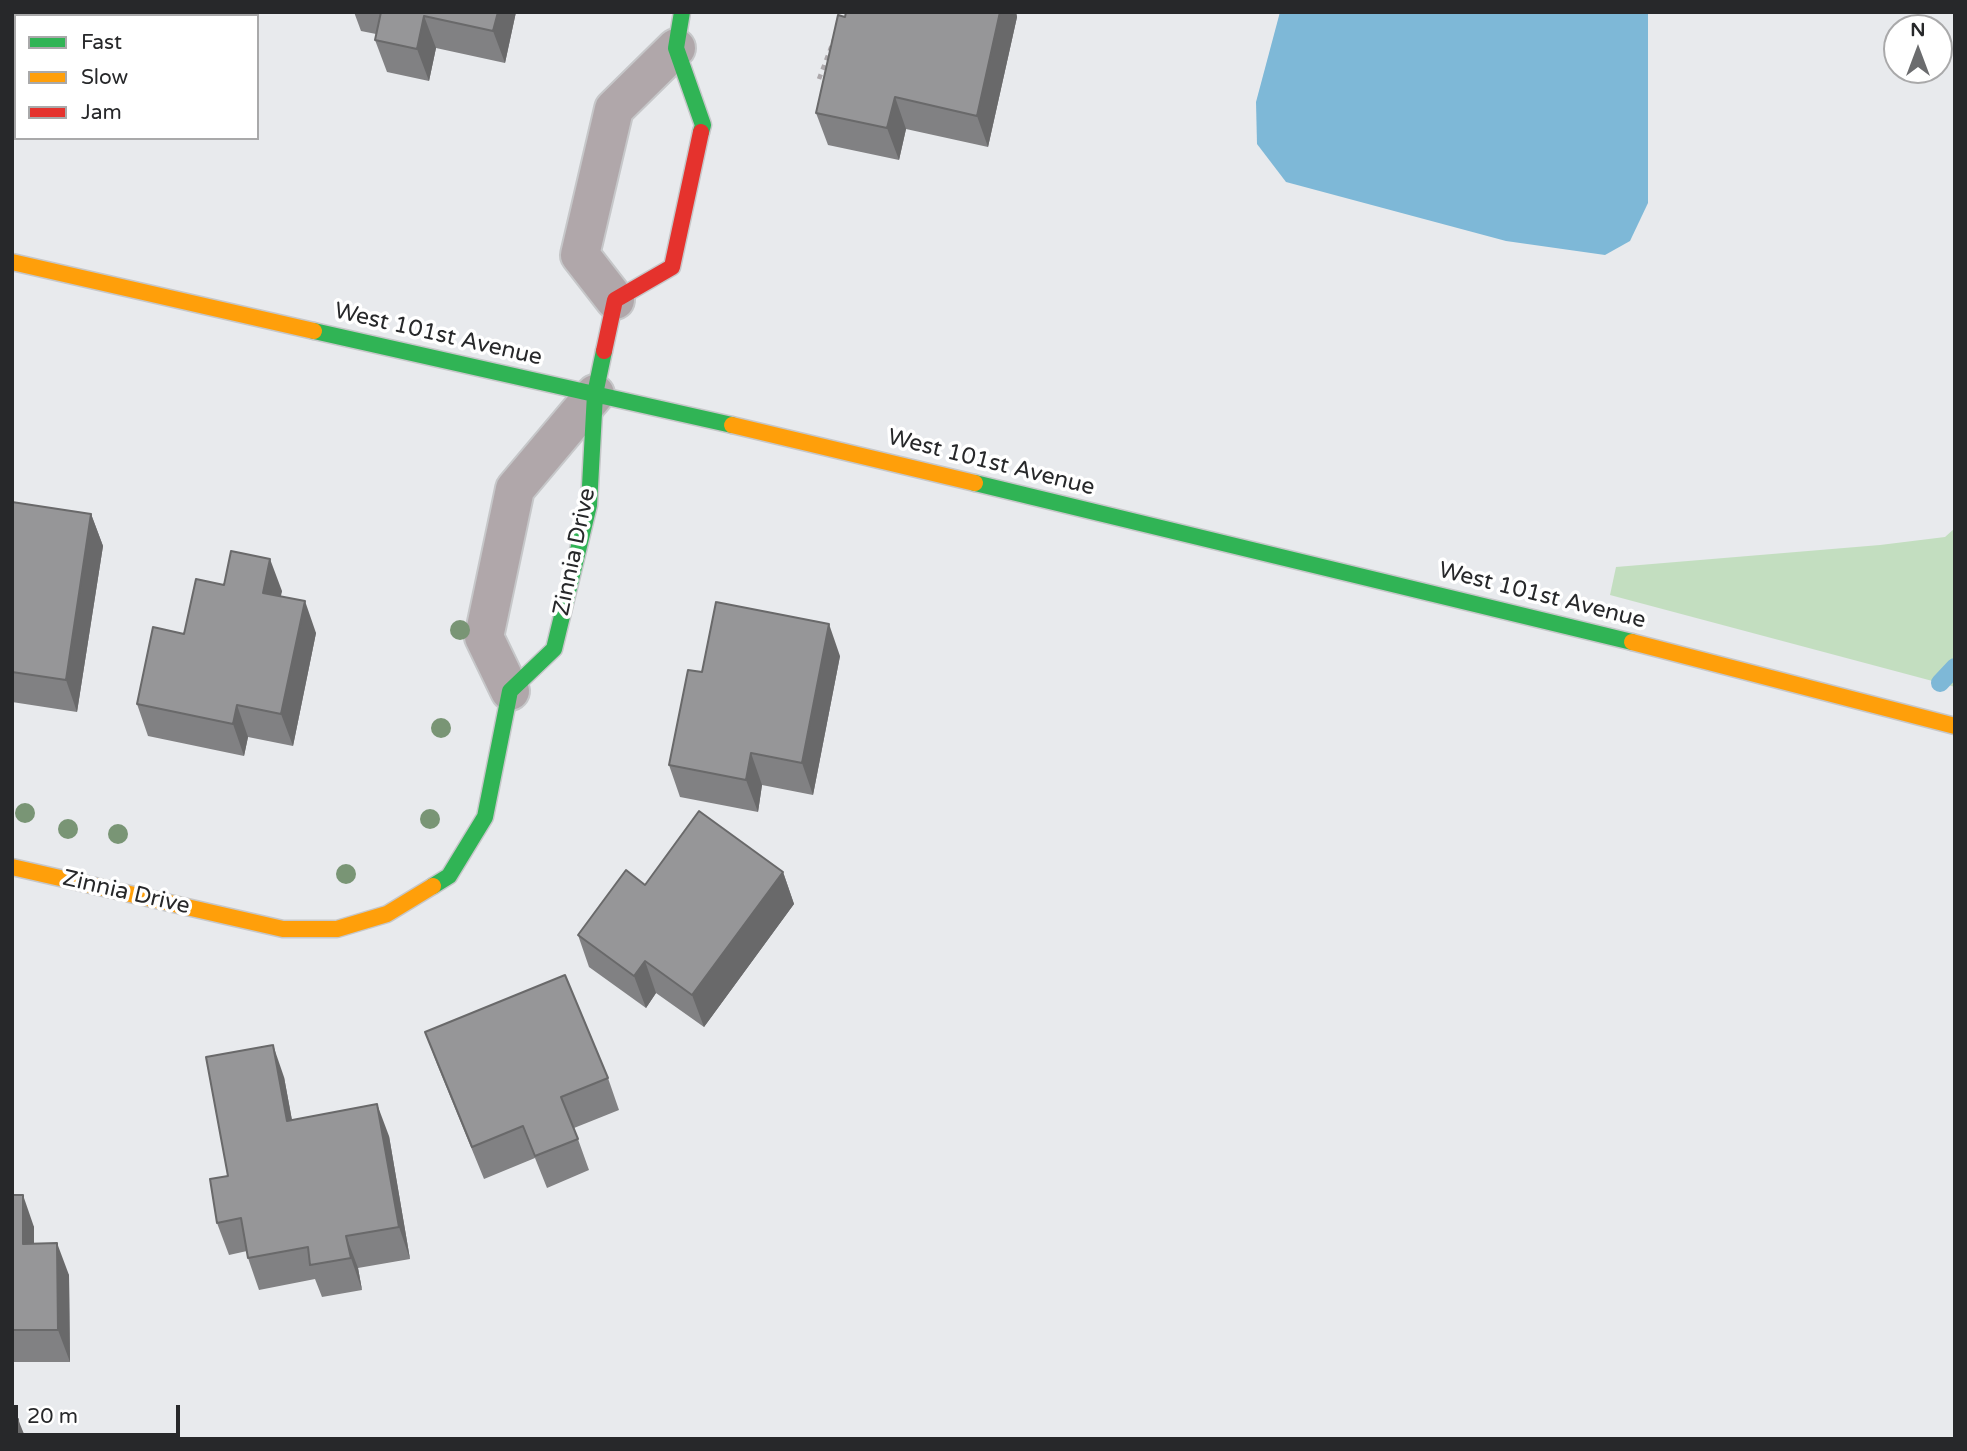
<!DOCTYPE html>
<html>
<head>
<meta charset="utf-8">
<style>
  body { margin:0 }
  #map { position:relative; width:1967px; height:1451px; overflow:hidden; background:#e8eaed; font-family:"Varela Round",sans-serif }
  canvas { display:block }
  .frame { position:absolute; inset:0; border:14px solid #27282a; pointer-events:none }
  .legend { position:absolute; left:14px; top:14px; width:245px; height:126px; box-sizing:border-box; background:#fff; border:2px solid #a9a9aa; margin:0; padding:9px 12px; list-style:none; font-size:21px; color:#27282a }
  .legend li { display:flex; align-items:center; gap:14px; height:35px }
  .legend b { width:35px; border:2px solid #a9a9aa }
  .north { position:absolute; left:1883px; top:14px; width:70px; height:70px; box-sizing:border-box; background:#fff; border:2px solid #a9a9aa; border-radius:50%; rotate:0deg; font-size:19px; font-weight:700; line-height:28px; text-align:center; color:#27282a }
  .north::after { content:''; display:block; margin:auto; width:24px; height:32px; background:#6b6c6e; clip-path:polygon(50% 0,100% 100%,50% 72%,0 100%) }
  .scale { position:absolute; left:14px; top:1405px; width:166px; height:32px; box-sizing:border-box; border:4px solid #27282a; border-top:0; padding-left:9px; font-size:21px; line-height:24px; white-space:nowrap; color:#27282a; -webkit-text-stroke:5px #fff; paint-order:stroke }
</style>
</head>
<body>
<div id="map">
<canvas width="1967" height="1451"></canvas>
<div class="frame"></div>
<ul class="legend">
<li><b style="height:9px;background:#30b455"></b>Fast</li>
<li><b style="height:9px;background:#ff9f0a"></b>Slow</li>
<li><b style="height:9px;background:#e5322d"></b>Jam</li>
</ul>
<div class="north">N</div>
<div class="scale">20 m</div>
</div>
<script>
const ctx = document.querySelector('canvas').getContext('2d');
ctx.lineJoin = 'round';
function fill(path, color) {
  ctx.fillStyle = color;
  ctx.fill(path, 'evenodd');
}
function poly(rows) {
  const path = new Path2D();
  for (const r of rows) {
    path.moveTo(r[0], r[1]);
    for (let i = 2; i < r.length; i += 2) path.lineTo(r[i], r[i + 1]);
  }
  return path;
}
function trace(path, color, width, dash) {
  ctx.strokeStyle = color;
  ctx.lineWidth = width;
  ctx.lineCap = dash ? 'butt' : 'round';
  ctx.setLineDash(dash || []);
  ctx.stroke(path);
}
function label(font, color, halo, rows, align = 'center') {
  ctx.font = font + ' "Varela Round",sans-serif';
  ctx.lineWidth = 7;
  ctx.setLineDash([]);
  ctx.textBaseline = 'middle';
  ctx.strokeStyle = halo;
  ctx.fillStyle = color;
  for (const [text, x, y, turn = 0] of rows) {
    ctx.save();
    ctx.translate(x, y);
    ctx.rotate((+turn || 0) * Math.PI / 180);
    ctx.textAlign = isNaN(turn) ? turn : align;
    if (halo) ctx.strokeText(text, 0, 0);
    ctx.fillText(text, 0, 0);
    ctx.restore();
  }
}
const green = poly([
  [1955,528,1955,687,1610,595,1616,567,1880,545,1945,537]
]);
const water = poly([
  [1280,12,1648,12,1648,203,1630,241,1605,255,1506,241,1286,182,1257,144,1256,102]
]);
const stream = poly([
  [1940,683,1955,667]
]);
const path = poly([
  [819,79,835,37]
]);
const street = poly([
  [615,300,580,255,614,109,676,48],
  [510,691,484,637,515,489,595,394]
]);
const fast = poly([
  [682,12,676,48,703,125,701,132],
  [314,331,732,425],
  [975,483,1632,642],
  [433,886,449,876,485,817,510,691,554,649,589,505,595,394,604,351]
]);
const slow = poly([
  [12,262,314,331],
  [732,425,975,483],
  [1632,642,1955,726],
  [12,867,283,929,337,929,387,914,433,886]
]);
const jam = poly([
  [604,351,615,300,672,267,701,132]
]);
const trees = [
  [460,630],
  [441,728],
  [25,813],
  [430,819],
  [68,829],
  [118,834],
  [346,874]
];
const wall = poly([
  [354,12,516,12,505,63,436,48,429,81,387,72,375,40,376,34,361,31],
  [846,12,1016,12,1017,17,988,147,906,129,899,160,828,145,816,113],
  [12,502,91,514,103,546,77,712,12,702],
  [282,591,280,596,316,633,293,746,248,737,244,756,148,736,137,704,184,634],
  [840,656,813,795,762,785,758,812,680,797,669,765,702,672],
  [783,872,794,904,704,1027,656,993,646,1008,589,967,578,935,645,885],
  [425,1032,608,1078,619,1110,574,1128,589,1170,547,1188,535,1158,484,1179,437,1064],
  [284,1077,292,1120,389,1136,410,1259,358,1268,362,1290,322,1297,315,1279,259,1290,248,1258,247,1251,229,1255,217,1223,228,1176],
  [12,1195,34,1227,34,1244,69,1275,70,1362,12,1362]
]);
const shadedWall = poly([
  [498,12,516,12,505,63,493,31],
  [1000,12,1016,12,1017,17,988,147,977,116],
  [424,16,436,48,429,81,417,49],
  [895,97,906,129,899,160,887,128],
  [91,514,103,546,77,712,66,680],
  [270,559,282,591,275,625,263,593],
  [305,601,316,633,293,746,281,714],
  [829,624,840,656,813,795,802,763],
  [237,705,248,737,244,756,233,724],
  [751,753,762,785,758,812,746,780],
  [783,872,794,904,704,1027,692,995],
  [645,961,656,993,646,1008,634,976],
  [273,1045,284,1077,298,1153,287,1121],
  [377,1104,389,1136,410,1259,399,1227],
  [23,1195,34,1227,34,1276,23,1244],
  [346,1236,358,1268,362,1290,351,1258],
  [57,1243,69,1275,70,1362,58,1330],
  [18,1419,26,1439,19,1439]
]);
const building = poly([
  [381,12,498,12,493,31,424,16,417,49,375,40,381,12],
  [846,12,1000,12,977,116,895,97,887,128,816,113,838,15,845,17,846,12],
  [12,502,91,514,66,680,12,672,12,502],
  [231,551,270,559,263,593,305,601,281,714,237,705,233,724,137,704,153,627,184,634,196,579,224,585,231,551],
  [716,602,829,624,802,763,751,753,746,780,669,765,688,670,702,672,716,602],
  [699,811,783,872,692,995,645,961,634,976,578,935,626,870,645,885,699,811],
  [565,975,608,1078,561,1097,578,1139,535,1156,523,1126,472,1147,425,1032,565,975],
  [273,1045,287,1121,377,1104,399,1227,346,1236,351,1258,310,1265,308,1247,248,1258,241,1218,217,1223,210,1179,228,1176,206,1057,273,1045],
  [12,1195,23,1195,23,1244,57,1243,58,1330,12,1330,12,1195],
  [12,1419,18,1419,19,1439,12,1439,12,1419]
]);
const streetNames = [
  ["West 101st Avenue",438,335,13],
  ["West 101st Avenue",991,463,14],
  ["Zinnia Drive",575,552,-78],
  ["West 101st Avenue",1542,596,14],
  ["Zinnia Drive",126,893,13]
];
fill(green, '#c3dec0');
fill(water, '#7eb8d7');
trace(stream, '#7eb8d7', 18);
trace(street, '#c6c7c9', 42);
trace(fast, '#c6c7c9', 19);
trace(slow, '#c6c7c9', 19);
trace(jam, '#c6c7c9', 19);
trace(path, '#aca8ab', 4.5, [5, 5]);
trace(street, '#b0a7aa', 38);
trace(fast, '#30b455', 16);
trace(slow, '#ff9f0a', 16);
trace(jam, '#e5322d', 16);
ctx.fillStyle = '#799575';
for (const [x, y] of trees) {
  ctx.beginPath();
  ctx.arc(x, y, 10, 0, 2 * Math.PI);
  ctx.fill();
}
fill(wall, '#818183');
fill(shadedWall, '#69696a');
fill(building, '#969698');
trace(building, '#69696a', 2);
label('23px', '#27282a', '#fff', streetNames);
</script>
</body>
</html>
